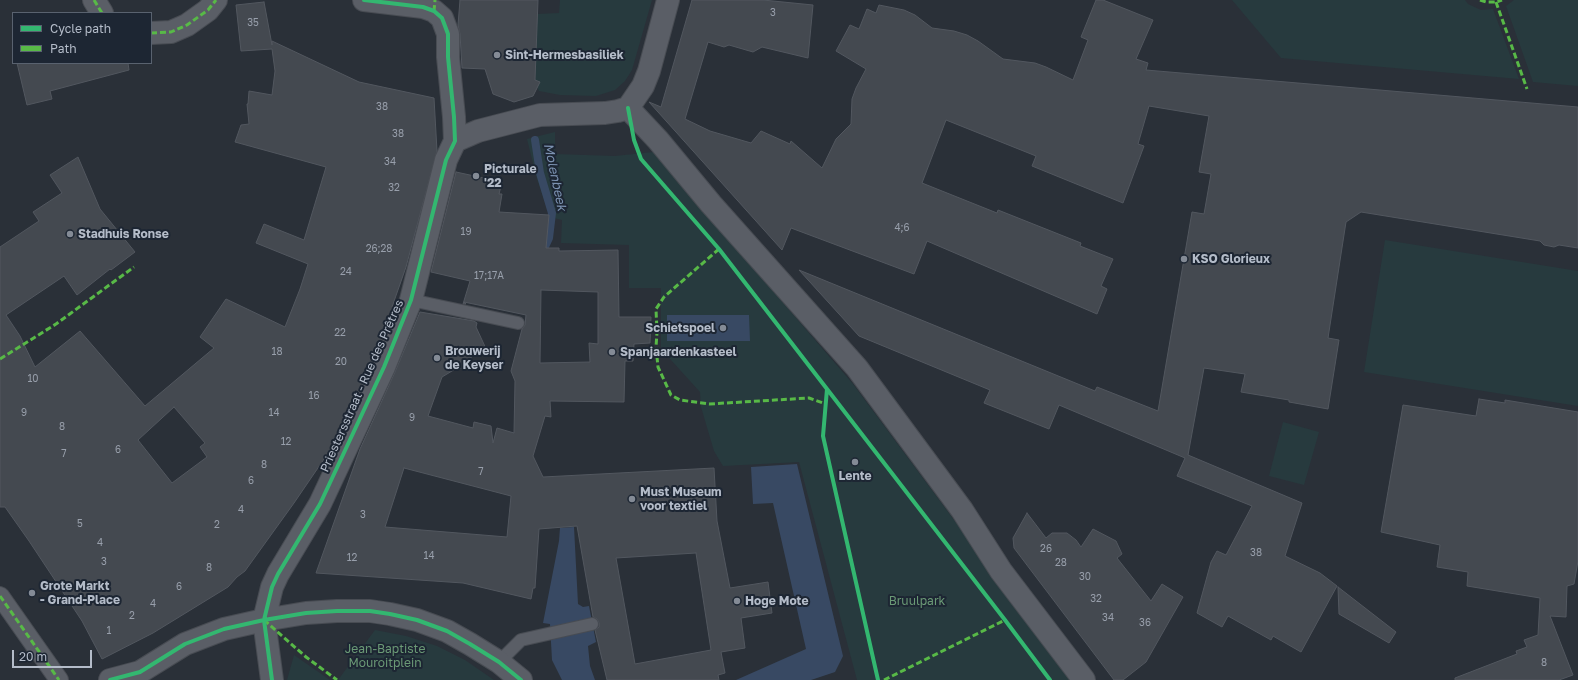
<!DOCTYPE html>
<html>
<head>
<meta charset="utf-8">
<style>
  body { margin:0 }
  #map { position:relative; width:1578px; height:680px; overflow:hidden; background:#2a3038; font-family:"Golos Text",sans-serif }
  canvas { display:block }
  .legend { position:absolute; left:12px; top:12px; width:140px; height:52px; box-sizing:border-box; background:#1d2633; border:1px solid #59626f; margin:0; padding:5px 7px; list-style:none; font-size:12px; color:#b4bcc9 }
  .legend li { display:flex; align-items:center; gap:8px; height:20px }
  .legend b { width:20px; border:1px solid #59626f }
  .scale { position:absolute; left:12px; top:650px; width:80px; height:18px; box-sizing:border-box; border:2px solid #b4bcc9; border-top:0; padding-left:5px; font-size:12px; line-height:14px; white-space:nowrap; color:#b4bcc9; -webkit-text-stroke:3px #1d2633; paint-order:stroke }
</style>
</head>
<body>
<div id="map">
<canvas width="1578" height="680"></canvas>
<ul class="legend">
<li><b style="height:5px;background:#33b770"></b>Cycle path</li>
<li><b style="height:5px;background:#58b947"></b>Path</li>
</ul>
<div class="scale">20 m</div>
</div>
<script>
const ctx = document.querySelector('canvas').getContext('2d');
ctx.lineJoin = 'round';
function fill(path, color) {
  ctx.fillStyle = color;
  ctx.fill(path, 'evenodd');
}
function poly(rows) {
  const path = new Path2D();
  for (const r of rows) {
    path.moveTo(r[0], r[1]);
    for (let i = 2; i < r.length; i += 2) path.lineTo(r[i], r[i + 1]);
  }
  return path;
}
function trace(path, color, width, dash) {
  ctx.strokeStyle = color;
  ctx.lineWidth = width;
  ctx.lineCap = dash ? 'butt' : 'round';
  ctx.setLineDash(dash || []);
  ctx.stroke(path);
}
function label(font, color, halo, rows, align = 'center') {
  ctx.font = font + ' "Golos Text",sans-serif';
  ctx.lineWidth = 4;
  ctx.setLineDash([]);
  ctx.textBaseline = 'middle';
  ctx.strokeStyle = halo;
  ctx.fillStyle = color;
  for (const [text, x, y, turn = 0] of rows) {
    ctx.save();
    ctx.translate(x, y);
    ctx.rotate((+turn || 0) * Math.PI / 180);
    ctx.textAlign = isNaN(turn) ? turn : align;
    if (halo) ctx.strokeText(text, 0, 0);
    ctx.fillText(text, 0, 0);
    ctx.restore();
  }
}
const green = poly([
  [560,0,652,0,632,70,625,81,615,90,596,96,560,95,539,91,537,87,540,82,535,80,537,14,559,13],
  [1232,0,1465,0,1468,4,1481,10,1493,9,1519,79,1281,58],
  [1514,0,1578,0,1578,86,1533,82,1506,6],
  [555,132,555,154,615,156,653,152,853,384,1073,680,857,680,799,462,723,466,714,451,701,407,700,392,661,349,661,288,629,288,629,245,561,243,562,220,550,217,537,179,527,139],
  [1385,240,1578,271,1578,406,1364,372],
  [1283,422,1319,432,1304,485,1269,476],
  [375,630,406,636,437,646,465,660,494,680,338,680],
  [294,655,330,680,287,680]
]);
const water = poly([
  [667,315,749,315,750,341,667,341],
  [797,464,843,656,835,672,811,680,736,680,806,649,773,503,753,504,751,467],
  [574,527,578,604,583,607,589,606,596,642,588,646,590,666,595,680,562,680,552,660,550,624,543,623,559,541,560,528]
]);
const stream = poly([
  [535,140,540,173,552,213,549,238,542,253]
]);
const building = poly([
  [460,0,538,0,535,80,540,82,533,96,514,102,493,94,485,69,462,68,460,34,458,25,460,0],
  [692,0,763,0,813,5,808,58,762,47,753,52,729,45,724,47,708,42,685,119,710,131,751,143,761,131,790,144,791,141,822,168,836,139,851,124,852,99,856,88,866,69,836,51,850,25,859,29,867,9,876,13,879,5,904,10,915,15,932,28,954,31,967,35,978,41,1003,59,1035,63,1046,67,1073,80,1088,40,1081,37,1096,0,1103,0,1153,20,1136,59,1148,63,1146,70,1578,107,1578,248,1559,245,1554,247,1544,245,1540,241,1361,212,1346,222,1328,338,1339,340,1328,409,1289,402,1289,400,1241,392,1245,374,1204,368,1188,455,1302,503,1285,556,1320,573,1337,586,1301,652,1273,636,1271,640,1228,616,1222,627,1197,613,1211,562,1217,551,1226,555,1252,506,1177,476,1185,458,1059,405,1049,429,984,403,990,390,859,336,799,270,1095,391,1097,387,1158,411,1192,212,1204,214,1211,174,1199,172,1209,116,1149,106,1138,144,1144,146,1123,203,1032,166,1036,156,946,120,922,183,997,213,998,210,1081,243,1080,246,1113,259,1101,286,1107,289,1097,314,927,241,914,274,791,228,782,250,649,102,661,107,692,0],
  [264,2,272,45,272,41,359,82,434,98,437,151,406,267,392,307,395,307,373,362,335,443,294,503,245,571,237,577,228,587,153,633,102,659,82,621,29,541,5,507,0,507,0,247,39,221,33,212,62,193,50,175,78,157,100,209,135,252,111,270,110,269,77,295,64,276,6,315,20,336,35,367,80,331,145,406,214,348,200,337,226,299,285,327,300,289,308,264,256,243,264,224,304,240,326,167,235,142,241,125,249,124,247,104,248,104,249,91,272,95,275,71,272,49,241,51,236,5,264,2],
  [174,407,205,443,200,447,207,457,172,483,138,440,174,407],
  [17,63,128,63,129,70,50,91,52,99,27,105,17,63],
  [456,172,502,182,499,194,502,194,499,212,549,215,546,248,559,248,559,251,618,250,619,317,651,317,650,343,634,344,633,361,625,361,624,402,550,401,551,417,545,416,533,456,543,477,714,468,717,521,730,588,768,582,772,613,741,618,745,648,721,652,725,673,718,675,719,680,607,680,595,630,599,627,599,623,597,619,593,617,577,526,539,529,535,588,533,588,531,599,463,583,316,573,360,449,395,372,420,312,474,321,477,323,476,327,488,353,473,346,469,370,457,368,442,377,428,416,473,428,474,422,491,426,493,443,497,428,514,433,515,381,511,371,522,329,525,325,526,315,464,302,466,304,463,304,470,281,431,272,456,172],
  [541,290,598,292,598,344,589,343,590,362,540,363,541,290],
  [404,468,511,496,507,537,385,527,404,468],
  [696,553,711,650,635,664,616,558,696,553],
  [1479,399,1505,403,1505,400,1578,412,1578,561,1574,584,1567,586,1566,617,1550,616,1573,675,1559,680,1455,680,1455,678,1517,654,1516,651,1527,647,1524,640,1538,635,1540,598,1467,586,1468,572,1437,567,1440,545,1381,532,1403,405,1476,416,1479,399],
  [1027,513,1046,538,1052,533,1067,533,1076,540,1081,547,1093,529,1116,541,1122,554,1117,558,1151,601,1162,584,1183,597,1146,662,1123,680,1114,680,1014,548,1013,538,1027,513],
  [1338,587,1396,632,1389,643,1339,614,1338,587]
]);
const service = poly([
  [411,300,518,323],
  [499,662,521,640,592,624]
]);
const pedestrian = poly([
  [0,596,59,680]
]);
const minor = poly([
  [94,0,102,13],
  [151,33,171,32,187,25,208,10,216,0],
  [628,108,658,140,711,204,857,368,962,510,1001,571,1084,680],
  [455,141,478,131,540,115,605,113,618,111,628,108,643,86,649,71,668,0],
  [110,680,140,672,185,644,224,629,264,620,306,613,337,611,370,611,390,614,417,620,447,631,470,644,499,662,521,680],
  [272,680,264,620,272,587,278,574,320,504,384,367,411,300,446,160,455,141,454,117,448,57,448,34,442,18,434,11,423,7,364,0]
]);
const quiet = poly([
  [94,0,102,13],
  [1480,0,1486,2,1496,2,1502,0],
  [1496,2,1527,89],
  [434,11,435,0],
  [151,33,171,32,187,25,208,10,216,0],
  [719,249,680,283,664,297,656,309,657,332,656,347,658,367,671,395,680,400,709,404,809,398,826,404],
  [0,359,56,324,134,267],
  [0,596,59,680],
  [264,620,306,657,337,680],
  [884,680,1005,620]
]);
const cycleway = poly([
  [628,108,634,140,641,159,719,249,827,389,823,436,878,680],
  [827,389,1005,620,1050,680],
  [110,680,140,672,185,644,224,629,264,620,306,613,337,611,370,611,390,614,417,620,447,631,470,644,499,662,521,680],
  [272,680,264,620,272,587,278,574,320,504,384,367,411,300,446,160,455,141,454,117,448,57,448,34,442,18,434,11,423,7,364,0]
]);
const markers = [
  [497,55,4,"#848b96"],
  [476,176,4,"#848b96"],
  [70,234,4,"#848b96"],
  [1184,259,4,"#848b96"],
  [723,328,4,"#848b96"],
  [612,352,4,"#848b96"],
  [437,358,4,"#848b96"],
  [855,462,4,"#848b96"],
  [632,499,4,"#848b96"],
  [32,593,4,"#848b96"],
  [737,601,4,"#848b96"]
];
const numberNames = [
  ["3",773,13],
  ["35",253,23],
  ["38",382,107],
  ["38",398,134],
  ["34",390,162],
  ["32",394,188],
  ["4;6",902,228],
  ["19",466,232],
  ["26;28",379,249],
  ["24",346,272],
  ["17;17A",489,276],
  ["22",340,333],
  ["18",277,352],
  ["20",341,362],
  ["10",33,379],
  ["16",314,396],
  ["9",24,413],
  ["14",274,413],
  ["9",412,418],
  ["8",62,427],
  ["12",286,442],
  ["6",118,450],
  ["7",64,454],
  ["8",264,465],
  ["7",481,472],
  ["6",251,481],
  ["4",241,510],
  ["3",363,515],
  ["5",80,524],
  ["2",217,525],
  ["4",100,543],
  ["26",1046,549],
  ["38",1256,553],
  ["14",429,556],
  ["12",352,558],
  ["3",104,562],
  ["28",1061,563],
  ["8",209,568],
  ["30",1085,577],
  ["6",179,587],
  ["32",1096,599],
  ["4",153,604],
  ["2",132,616],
  ["34",1108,618],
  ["36",1145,623],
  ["1",109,631],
  ["8",1544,663]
];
const poiNames = [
  ["Sint-Hermesbasiliek",505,55],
  ["Picturale",484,169],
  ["'22",484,183],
  ["Stadhuis Ronse",78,234],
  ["KSO Glorieux",1192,259],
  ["Schietspoel",715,328,"right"],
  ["Brouwerij",445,351],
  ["de Keyser",445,365],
  ["Spanjaardenkasteel",620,352],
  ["Lente",855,476,"center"],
  ["Must Museum",640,492],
  ["voor textiel",640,506],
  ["Grote Markt",40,586],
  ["- Grand-Place",40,600],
  ["Hoge Mote",745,601]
];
const streetNames = [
  ["Priestersstraat - Rue des Prêtres",362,386,-66]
];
const parkNames = [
  ["Bruulpark",917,601],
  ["Jean-Baptiste",385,649],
  ["Mouroitplein",385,663]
];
const waterNames = [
  ["Molenbeek",555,177,78]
];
fill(green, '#273a3e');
fill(water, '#384963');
trace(stream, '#384963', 8);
fill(building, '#444950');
trace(building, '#52575f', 1);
trace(service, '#484c53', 14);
trace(pedestrian, '#484c53', 20);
trace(minor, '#484c53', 24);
trace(service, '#5a5e66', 12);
trace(pedestrian, '#5a5e66', 18);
trace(minor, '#5a5e66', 22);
trace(quiet, '#58b947', 3, [6, 3]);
trace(cycleway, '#33b770', 4);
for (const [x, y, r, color] of markers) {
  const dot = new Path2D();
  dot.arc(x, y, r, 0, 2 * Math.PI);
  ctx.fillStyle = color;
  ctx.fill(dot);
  trace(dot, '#1d2633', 1.5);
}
label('10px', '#989fab', null, numberNames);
label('bold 12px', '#b4bcc9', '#1d2633', poiNames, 'left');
label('12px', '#b4bcc9', '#1d2633', streetNames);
label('12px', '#6b9a76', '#1d2633', parkNames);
label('italic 13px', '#7c92b1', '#1d2633', waterNames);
</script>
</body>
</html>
